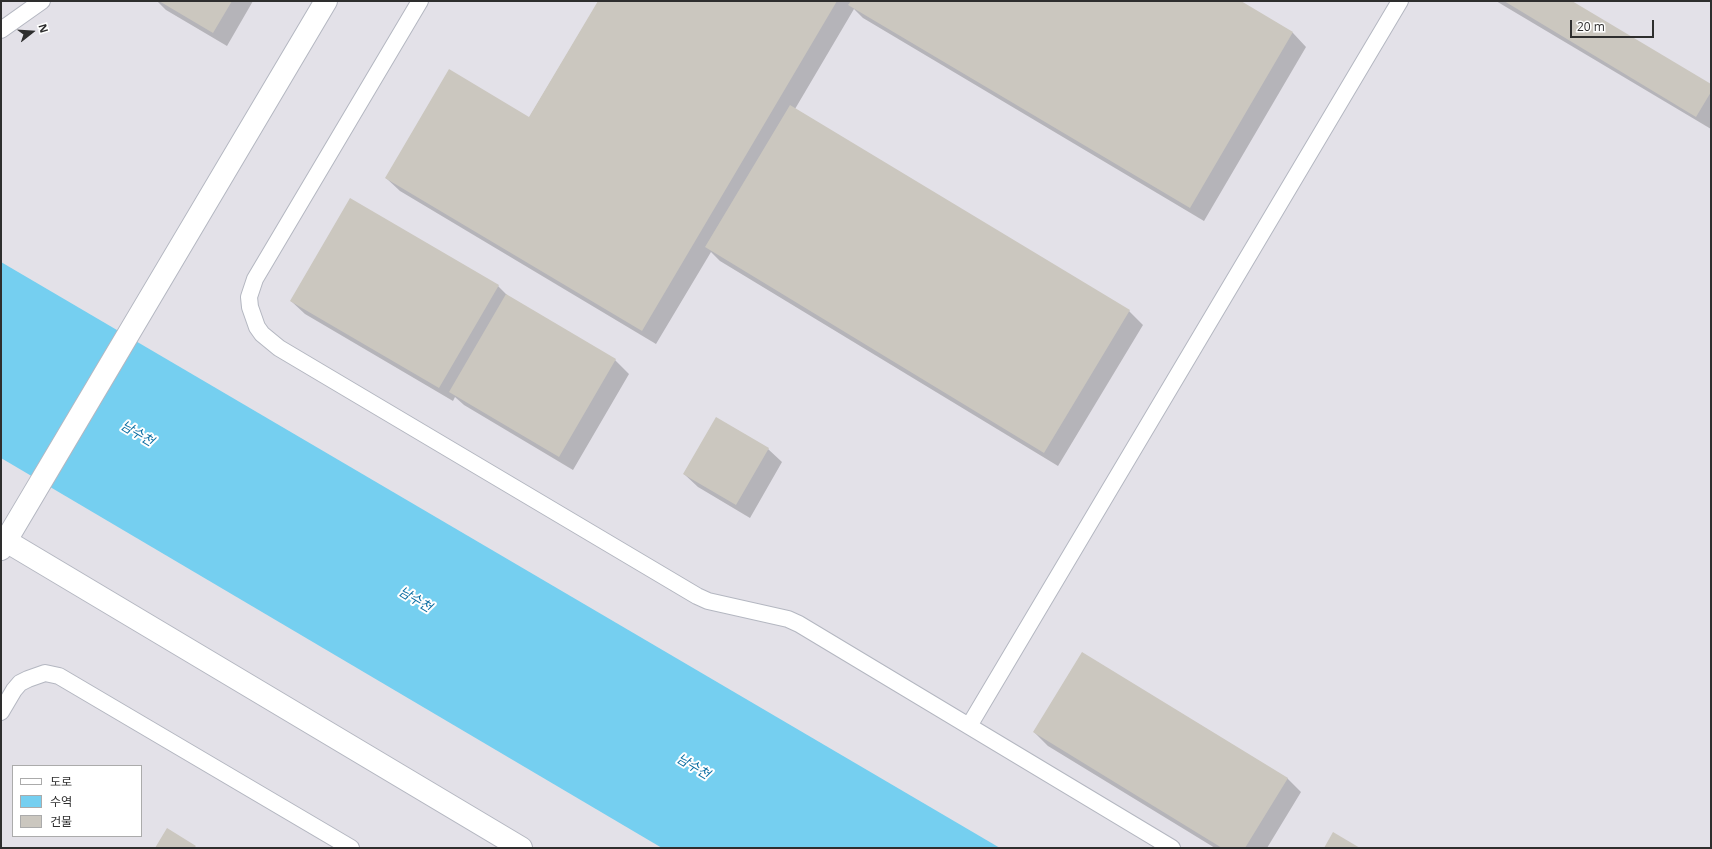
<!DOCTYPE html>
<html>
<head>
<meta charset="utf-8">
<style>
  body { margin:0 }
  #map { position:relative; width:1712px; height:849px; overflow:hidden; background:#efe9e1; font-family:"Open Sans","Noto Sans KR",sans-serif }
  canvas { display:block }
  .frame { position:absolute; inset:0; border:2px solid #2e2e2e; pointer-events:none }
  .legend { position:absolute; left:12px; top:765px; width:130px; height:72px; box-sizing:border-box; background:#fff; border:1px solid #ababab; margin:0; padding:5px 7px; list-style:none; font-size:12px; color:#2e2e2e }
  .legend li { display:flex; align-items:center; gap:8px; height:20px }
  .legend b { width:20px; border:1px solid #ababab }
  .north { position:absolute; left:12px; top:12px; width:40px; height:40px; -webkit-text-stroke:3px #fff; paint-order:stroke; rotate:73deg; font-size:11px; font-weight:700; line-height:16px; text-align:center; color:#2e2e2e }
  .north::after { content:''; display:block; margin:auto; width:14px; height:18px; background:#2e2e2e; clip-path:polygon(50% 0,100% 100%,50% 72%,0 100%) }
  .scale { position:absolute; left:1570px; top:20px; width:84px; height:18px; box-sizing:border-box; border:2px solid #2e2e2e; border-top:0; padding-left:5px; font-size:12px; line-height:14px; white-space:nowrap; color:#2e2e2e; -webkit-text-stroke:3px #fff; paint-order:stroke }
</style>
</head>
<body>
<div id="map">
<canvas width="1712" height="849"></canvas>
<div class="frame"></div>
<ul class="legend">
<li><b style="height:5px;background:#fff"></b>도로</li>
<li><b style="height:11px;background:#75cff0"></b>수역</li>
<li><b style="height:11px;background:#cbc7bf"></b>건물</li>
</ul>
<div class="north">N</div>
<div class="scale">20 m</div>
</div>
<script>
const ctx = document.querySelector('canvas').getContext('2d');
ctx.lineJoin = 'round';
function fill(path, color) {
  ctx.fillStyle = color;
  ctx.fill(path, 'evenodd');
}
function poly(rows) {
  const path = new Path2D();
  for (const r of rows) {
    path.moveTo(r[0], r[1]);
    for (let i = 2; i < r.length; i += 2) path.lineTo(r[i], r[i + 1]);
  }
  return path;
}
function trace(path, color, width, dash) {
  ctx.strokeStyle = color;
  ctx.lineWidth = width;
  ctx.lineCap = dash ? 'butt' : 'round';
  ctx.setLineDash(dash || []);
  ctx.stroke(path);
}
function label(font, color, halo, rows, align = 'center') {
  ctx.font = font + ' "Open Sans","Noto Sans KR",sans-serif';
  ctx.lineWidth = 4;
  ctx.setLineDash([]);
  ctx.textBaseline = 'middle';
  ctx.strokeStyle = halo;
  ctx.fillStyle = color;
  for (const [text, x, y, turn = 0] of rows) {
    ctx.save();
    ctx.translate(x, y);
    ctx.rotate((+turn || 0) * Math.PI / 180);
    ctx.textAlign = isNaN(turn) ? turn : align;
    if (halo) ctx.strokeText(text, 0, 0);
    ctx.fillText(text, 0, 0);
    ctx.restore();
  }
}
const industrial = poly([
  [1,1,1711,1,1711,848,1,848],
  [13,766,141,766,141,836,13,836]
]);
const water = poly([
  [1,262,1000,848,662,848,1,458]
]);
const shadow = poly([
  [157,1,253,1,227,46,166,10],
  [599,1,1239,1,1293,33,1306,47,1204,221,863,18,854,9,795,109,1129,311,1143,325,1058,466,720,261,711,252,656,344,400,191,386,178,529,118],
  [1496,1,1570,1,1711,86,1711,129],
  [498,286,509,297,615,360,629,374,573,470,464,405,455,397,453,401,305,314,291,301],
  [768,449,782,462,750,518,698,487,684,474],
  [1034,732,1287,778,1301,792,1267,848,1215,848,1048,746]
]);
const building = poly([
  [159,1,232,1,213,33],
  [598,1,837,1,642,331,385,178,449,69,529,117],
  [851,1,1241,1,1293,32,1190,208,848,5],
  [1504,1,1572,1,1711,84,1711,92,1696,117],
  [790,105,1130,310,1044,453,705,247],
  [350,198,499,285,439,388,290,301],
  [506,294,616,359,559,457,449,392],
  [716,417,769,448,736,505,683,474],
  [1082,652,1288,778,1245,848,1222,848,1033,732],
  [167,828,196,846,194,848,155,848],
  [1333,832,1360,848,1324,848]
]);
const service = poly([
  [420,1,255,279,249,297,250,307,257,327,262,334,279,348,697,596,708,601,788,619,799,624,1172,848],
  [1,30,42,1],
  [1,712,14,690,20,683,28,679,45,673,59,676,351,848],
  [969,726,1400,1]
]);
const minor = poly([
  [1,538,521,848]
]);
const tertiary = poly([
  [1,549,326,1]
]);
const waterNames = [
  ["남수천",137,434,31],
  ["남수천",415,600,31],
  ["남수천",693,767,31]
];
fill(industrial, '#e3e1e8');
fill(water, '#75cff0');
fill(shadow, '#0003');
fill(building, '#cbc7bf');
trace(service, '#b4b7c1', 18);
trace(minor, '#b4b7c1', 24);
trace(tertiary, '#b4b7c1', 24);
trace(service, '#fff', 16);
trace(minor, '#fff', 22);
trace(tertiary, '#fff', 22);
label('italic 13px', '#0d6fa3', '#fff', waterNames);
</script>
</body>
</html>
